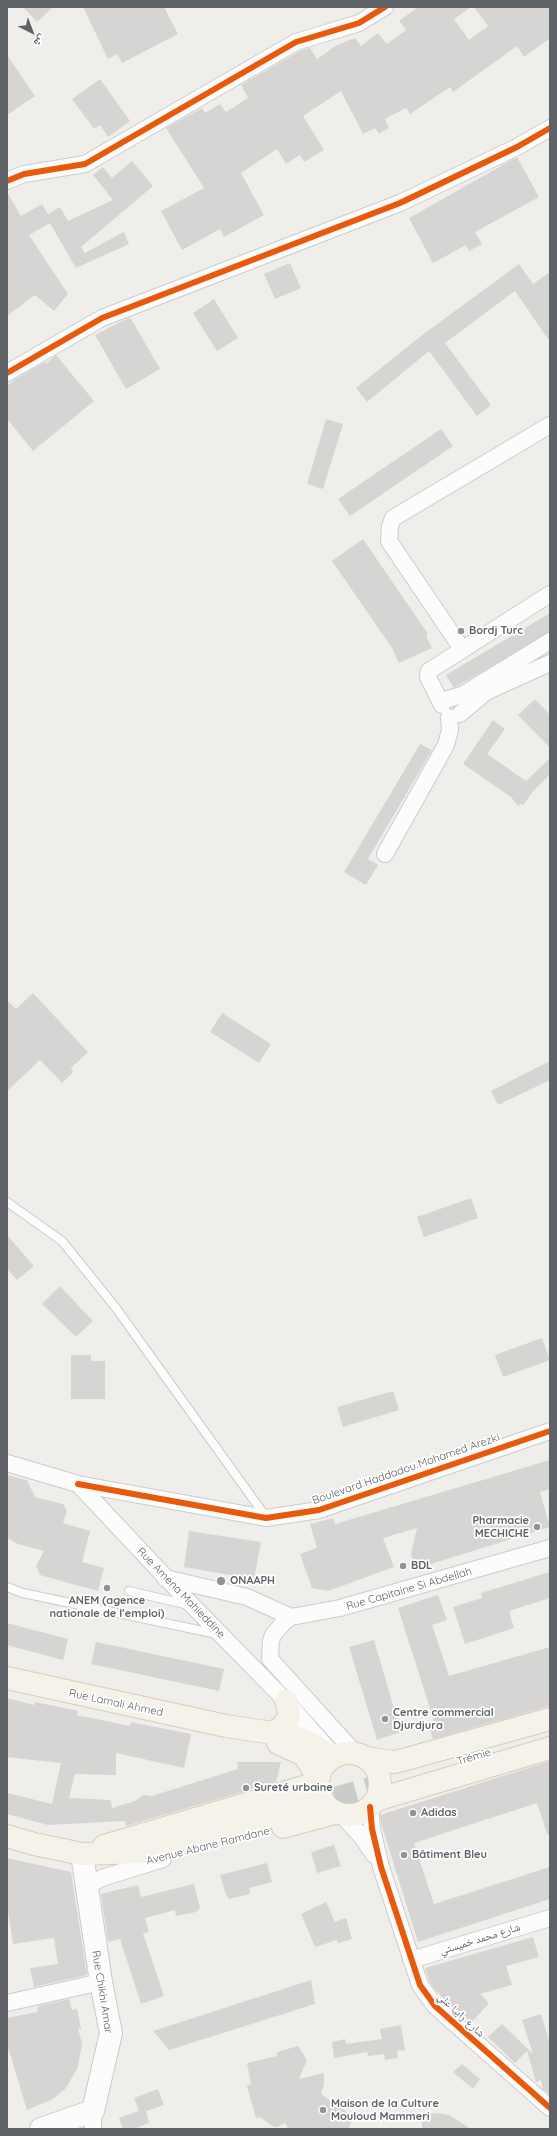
<!DOCTYPE html>
<html>
<head>
<meta charset="utf-8">
<style>
  body { margin:0 }
  #map { position:relative; width:557px; height:2136px; overflow:hidden; background:#efeeea; font-family:Quicksand,"Noto Naskh Arabic",sans-serif }
  canvas { display:block }
  .frame { position:absolute; inset:0; border:8px solid #5f6368; pointer-events:none }
  .north { position:absolute; left:12px; top:12px; width:40px; height:40px; -webkit-text-stroke:3px #fff; paint-order:stroke; rotate:138deg; font-size:11px; font-weight:700; line-height:16px; text-align:center; color:#5f6368 }
  .north::after { content:''; display:block; margin:auto; width:14px; height:18px; background:#5f6368; clip-path:polygon(50% 0,100% 100%,50% 72%,0 100%) }
</style>
</head>
<body>
<div id="map">
<canvas width="557" height="2136"></canvas>
<div class="frame"></div>
<div class="north">ش</div>
</div>
<script>
const ctx = document.querySelector('canvas').getContext('2d');
ctx.lineJoin = 'round';
function fill(path, color) {
  ctx.fillStyle = color;
  ctx.fill(path, 'evenodd');
}
function poly(rows) {
  const path = new Path2D();
  for (const r of rows) {
    if (r.length === 3) {
      path.moveTo(r[0] + r[2], r[1]);
      path.arc(r[0], r[1], r[2], 0, 2 * Math.PI);
      continue;
    }
    path.moveTo(r[0], r[1]);
    for (let i = 2; i < r.length; i += 2) path.lineTo(r[i], r[i + 1]);
  }
  return path;
}
function trace(path, color, width, dash) {
  ctx.strokeStyle = color;
  ctx.lineWidth = width;
  ctx.lineCap = dash ? 'butt' : 'round';
  ctx.setLineDash(dash || []);
  ctx.stroke(path);
}
function label(font, color, halo, rows, align = 'center') {
  ctx.font = font + ' Quicksand,"Noto Naskh Arabic",sans-serif';
  ctx.lineWidth = 3.5;
  ctx.setLineDash([]);
  ctx.textBaseline = 'middle';
  ctx.strokeStyle = halo;
  ctx.fillStyle = color;
  for (const [text, x, y, turn = 0] of rows) {
    ctx.save();
    ctx.translate(x, y);
    ctx.rotate((+turn || 0) * Math.PI / 180);
    ctx.textAlign = isNaN(turn) ? turn : align;
    if (halo) ctx.strokeText(text, 0, 0);
    ctx.fillText(text, 0, 0);
    ctx.restore();
  }
}
const building = poly([
  [23,7,53,7,37,22],
  [83,7,164,7,178,34,122,63,117,54,108,59],
  [418,7,471,7,454,19,469,40,488,26,474,7,550,7,550,38,524,57,517,46,453,92,450,87,410,114,406,108,385,119,389,128,379,134,375,128,363,134,341,91,303,116,324,150,304,162,300,155,286,164,277,149,241,173,264,215,224,237,220,229,182,250,161,211,204,188,166,128,202,108,205,113,220,104,226,112,248,98,241,85,300,51,310,48,317,59,337,45,355,38,361,46,378,33,387,44,406,30,399,21],
  [7,55,35,96,7,115],
  [100,79,130,121,108,137,100,125,94,129,72,99],
  [517,157,539,197,475,232,482,244,469,251,466,245,433,263,409,218],
  [132,161,153,186,81,247,85,253,124,232,129,244,76,268,50,223,29,235,68,294,54,311,35,295,7,316,7,192,21,216,42,204,48,214,60,207,68,221,113,200,93,175,103,167,112,178],
  [290,263,301,288,275,299,264,274],
  [519,264,533,284,550,272,550,342,515,291,445,343,491,405,477,416,429,351,367,402,356,388,421,336],
  [214,299,238,338,217,351,193,313],
  [130,317,160,369,126,389,95,335],
  [56,355,94,401,33,451,7,419,7,386,17,378,45,362,47,363],
  [326,419,343,424,323,489,307,484],
  [441,429,453,446,350,516,338,499],
  [363,539,428,634,426,636,432,648,399,663,392,648,332,561],
  [550,613,550,632,454,688,446,675],
  [535,699,550,715,550,748,518,715],
  [493,720,505,729,487,754,526,781,550,758,550,774,532,793,523,805,520,804,518,806,511,797,463,764],
  [420,744,432,750,368,859,378,865,366,885,344,872],
  [33,993,88,1052,71,1068,73,1072,62,1083,40,1060,7,1091,7,1000,16,1009],
  [222,1013,271,1044,259,1063,210,1032],
  [550,1061,550,1080,498,1105,491,1091],
  [471,1198,478,1218,424,1237,417,1217],
  [7,1235,34,1266,17,1280,7,1269],
  [60,1286,93,1321,76,1337,42,1304],
  [542,1338,550,1360,503,1377,495,1355],
  [71,1355,91,1355,91,1361,105,1361,105,1399,71,1399],
  [393,1391,399,1410,343,1427,337,1407],
  [550,1460,550,1489,540,1492,550,1527,415,1569,411,1554,417,1528,383,1538,394,1567,328,1591,312,1588,300,1554,317,1548,310,1524,333,1518,335,1524],
  [7,1475,27,1480,35,1497,63,1504,67,1511,63,1523,90,1531,82,1562,104,1568,98,1591,40,1575,36,1566,44,1551,18,1544,7,1538],
  [189,1531,261,1542,254,1579,184,1567],
  [550,1572,550,1598,509,1611,514,1628,465,1644,453,1607,482,1598,481,1593],
  [438,1595,447,1620,432,1625,449,1676,550,1647,550,1706,433,1739,429,1726,435,1724,398,1608],
  [7,1623,68,1639,63,1660,7,1645],
  [374,1640,401,1732,377,1740,349,1647],
  [96,1642,224,1669,219,1691,91,1664],
  [7,1698,34,1705,35,1702,78,1711,77,1715,130,1726,131,1722,191,1734,184,1768,116,1753,116,1775,75,1774,69,1798,111,1800,112,1808,135,1801,143,1795,152,1796,238,1769,237,1762,281,1762,276,1782,126,1826,125,1821,48,1825,7,1814,7,1793,52,1804,61,1763,7,1757],
  [550,1761,550,1834,547,1834,537,1803,414,1843,434,1904,550,1867,550,1899,418,1942,381,1823,380,1815],
  [334,1845,341,1866,317,1873,311,1852],
  [7,1858,71,1872,87,1975,34,1987,30,1968,58,1964,54,1938,13,1944,7,1904],
  [267,1863,272,1882,249,1888,250,1894,229,1899,226,1895,220,1875],
  [194,1884,200,1908,196,1912,176,1916,175,1910,145,1918,149,1932,143,1933,164,1996,141,2004,120,1939,108,1942,101,1894,138,1885,141,1897],
  [326,1902,335,1922,346,1918,352,1939,338,1943,337,1940,315,1947,301,1914],
  [533,1937,539,1957,506,1966,512,1985,480,1994,489,2003,471,2023,437,1992,429,1981,425,1968],
  [311,1980,315,2004,169,2050,153,2031],
  [69,1999,72,2010,77,2009,81,2029,78,2029,82,2043,78,2067,66,2088,53,2099,27,2110,7,2044,7,2018,37,2012,38,2006],
  [541,2014,550,2044,550,2095,543,2089,541,2080,536,2082,527,2051,515,2063,488,2037,502,2024,533,2054,522,2020],
  [401,2025,405,2050,397,2051,398,2058,385,2060,384,2054,368,2056,367,2052,334,2058,332,2042,345,2039,346,2044,382,2039,380,2029],
  [298,2046,307,2060,299,2079,324,2073,324,2085,321,2094,353,2116,349,2129,288,2129,285,2123,277,2127,272,2126,260,2117,256,2118,247,2086,251,2084,247,2063,277,2056,277,2052],
  [462,2064,480,2079,473,2089,453,2072],
  [158,2089,164,2105,146,2111,149,2123,133,2129,123,2129,119,2118,139,2111,134,2098],
  [435,2113,449,2115,471,2129,422,2129,422,2114]
]);
const primaryTunnel = poly([
  [303,1807,398,1780]
]);
const lane = poly([
  [7,1202,62,1241,116,1308,266,1517],
  [7,1587,23,1593,217,1634],
  [129,1591,189,1605]
]);
const street = poly([
  [7,181,24,174,85,164,296,42,359,23,385,7],
  [7,373,102,318,400,203,517,147,550,128],
  [462,649,389,541,390,526,393,518,400,514,550,425],
  [448,699,462,695,550,641],
  [442,705,428,677,429,671,550,594],
  [460,714,486,692,550,663],
  [385,854,446,745,450,730,449,717],
  [7,1463,78,1484,186,1599,286,1701,328,1749],
  [78,1484,266,1518,319,1510,550,1431],
  [165,1578,247,1597,291,1617],
  [355,1753,270,1659,271,1641,273,1635,284,1622,291,1617,340,1608,550,1548],
  [370,1807,372,1829,381,1867,420,1985,435,2006,550,2108],
  [341,1814,362,1837,374,1855],
  [87,1889,94,1882,102,1878,163,1859],
  [411,1960,550,1918],
  [7,2003,101,1982],
  [93,2111,93,2129]
]);
const secondary = poly([
  [41,2129,93,2111,111,2033,101,1982,82,1854]
]);
const primary = poly([
  [7,1678,226,1726,293,1736,311,1743,332,1757],
  [269,1733,280,1729,288,1719,289,1713,286,1701],
  [278,1743,304,1755,318,1778],
  [349,1784,31],
  [367,1758,394,1762,403,1760,550,1719],
  [376,1800,550,1748],
  [283,1827,335,1813],
  [7,1836,34,1844,82,1854,141,1852,166,1847,303,1807],
  [104,1846,317,1783]
]);
const cycleway = poly([
  [7,181,24,174,85,164,296,42,359,23,385,7],
  [7,373,102,318,400,203,517,147,550,128],
  [78,1484,266,1518,319,1510,550,1431],
  [370,1807,372,1829,381,1867,420,1985,435,2006,550,2108]
]);
const markers = [
  [461,631,4,"#919496"],
  [537,1527,4,"#919496"],
  [403,1566,4,"#919496"],
  [221,1581,5,"#919496"],
  [107,1588,4,"#919496"],
  [385,1719,4,"#919496"],
  [246,1788,4,"#919496"],
  [413,1813,4,"#919496"],
  [404,1855,4,"#919496"],
  [323,2110,4,"#919496"]
];
const poiNames = [
  ["Bordj Turc",469,631],
  ["Pharmacie",529,1521,"right"],
  ["MECHICHE",529,1534,"right"],
  ["BDL",411,1566],
  ["ONAAPH",230,1581],
  ["ANEM (agence",107,1601,"center"],
  ["nationale de l'emploi)",107,1614,"center"],
  ["Centre commercial",393,1713],
  ["Djurdjura",393,1726],
  ["Sureté urbaine",254,1788],
  ["Adidas",421,1813],
  ["Bâtiment Bleu",412,1855],
  ["Maison de la Culture",331,2104],
  ["Mouloud Mammeri",331,2117]
];
const streetNames = [
  ["Boulevard Haddadou Mohamed Arezki",406,1469,-19],
  ["Rue Capitaine Si Abdellah",409,1589,-16],
  ["Rue Amena Mahieddine",181,1593,46],
  ["Rue Lamali Ahmed",116,1703,12],
  ["Trémie",474,1757,-17],
  ["Avenue Abane Ramdane",208,1846,-14],
  ["شارع محمد خميستي",480,1939,-17],
  ["Rue Chikhi Amar",102,1992,81],
  ["شارع رابيا علي",461,2015,43]
];
fill(building, '#d6d5d3');
trace(primaryTunnel, '#cbcbca', 22, [22, 11]);
trace(lane, '#cbcccc', 10);
trace(street, '#cbcccc', 18);
trace(secondary, '#cacacb', 24);
trace(primary, '#d7ceb8', 24);
trace(lane, '#fdfcfc', 8);
trace(street, '#fdfcfc', 16);
trace(secondary, '#fdfcfc', 22);
trace(primary, '#f4f2e9', 22);
trace(cycleway, '#e8590c', 6);
for (const [x, y, r, color] of markers) {
  const dot = new Path2D();
  dot.arc(x, y, r, 0, 2 * Math.PI);
  ctx.fillStyle = color;
  ctx.fill(dot);
  trace(dot, '#fff', 1.5);
}
label('bold 11px', '#5f6368', '#fff', poiNames, 'left');
label('11px', '#5f6368', '#fff', streetNames);
</script>
</body>
</html>
